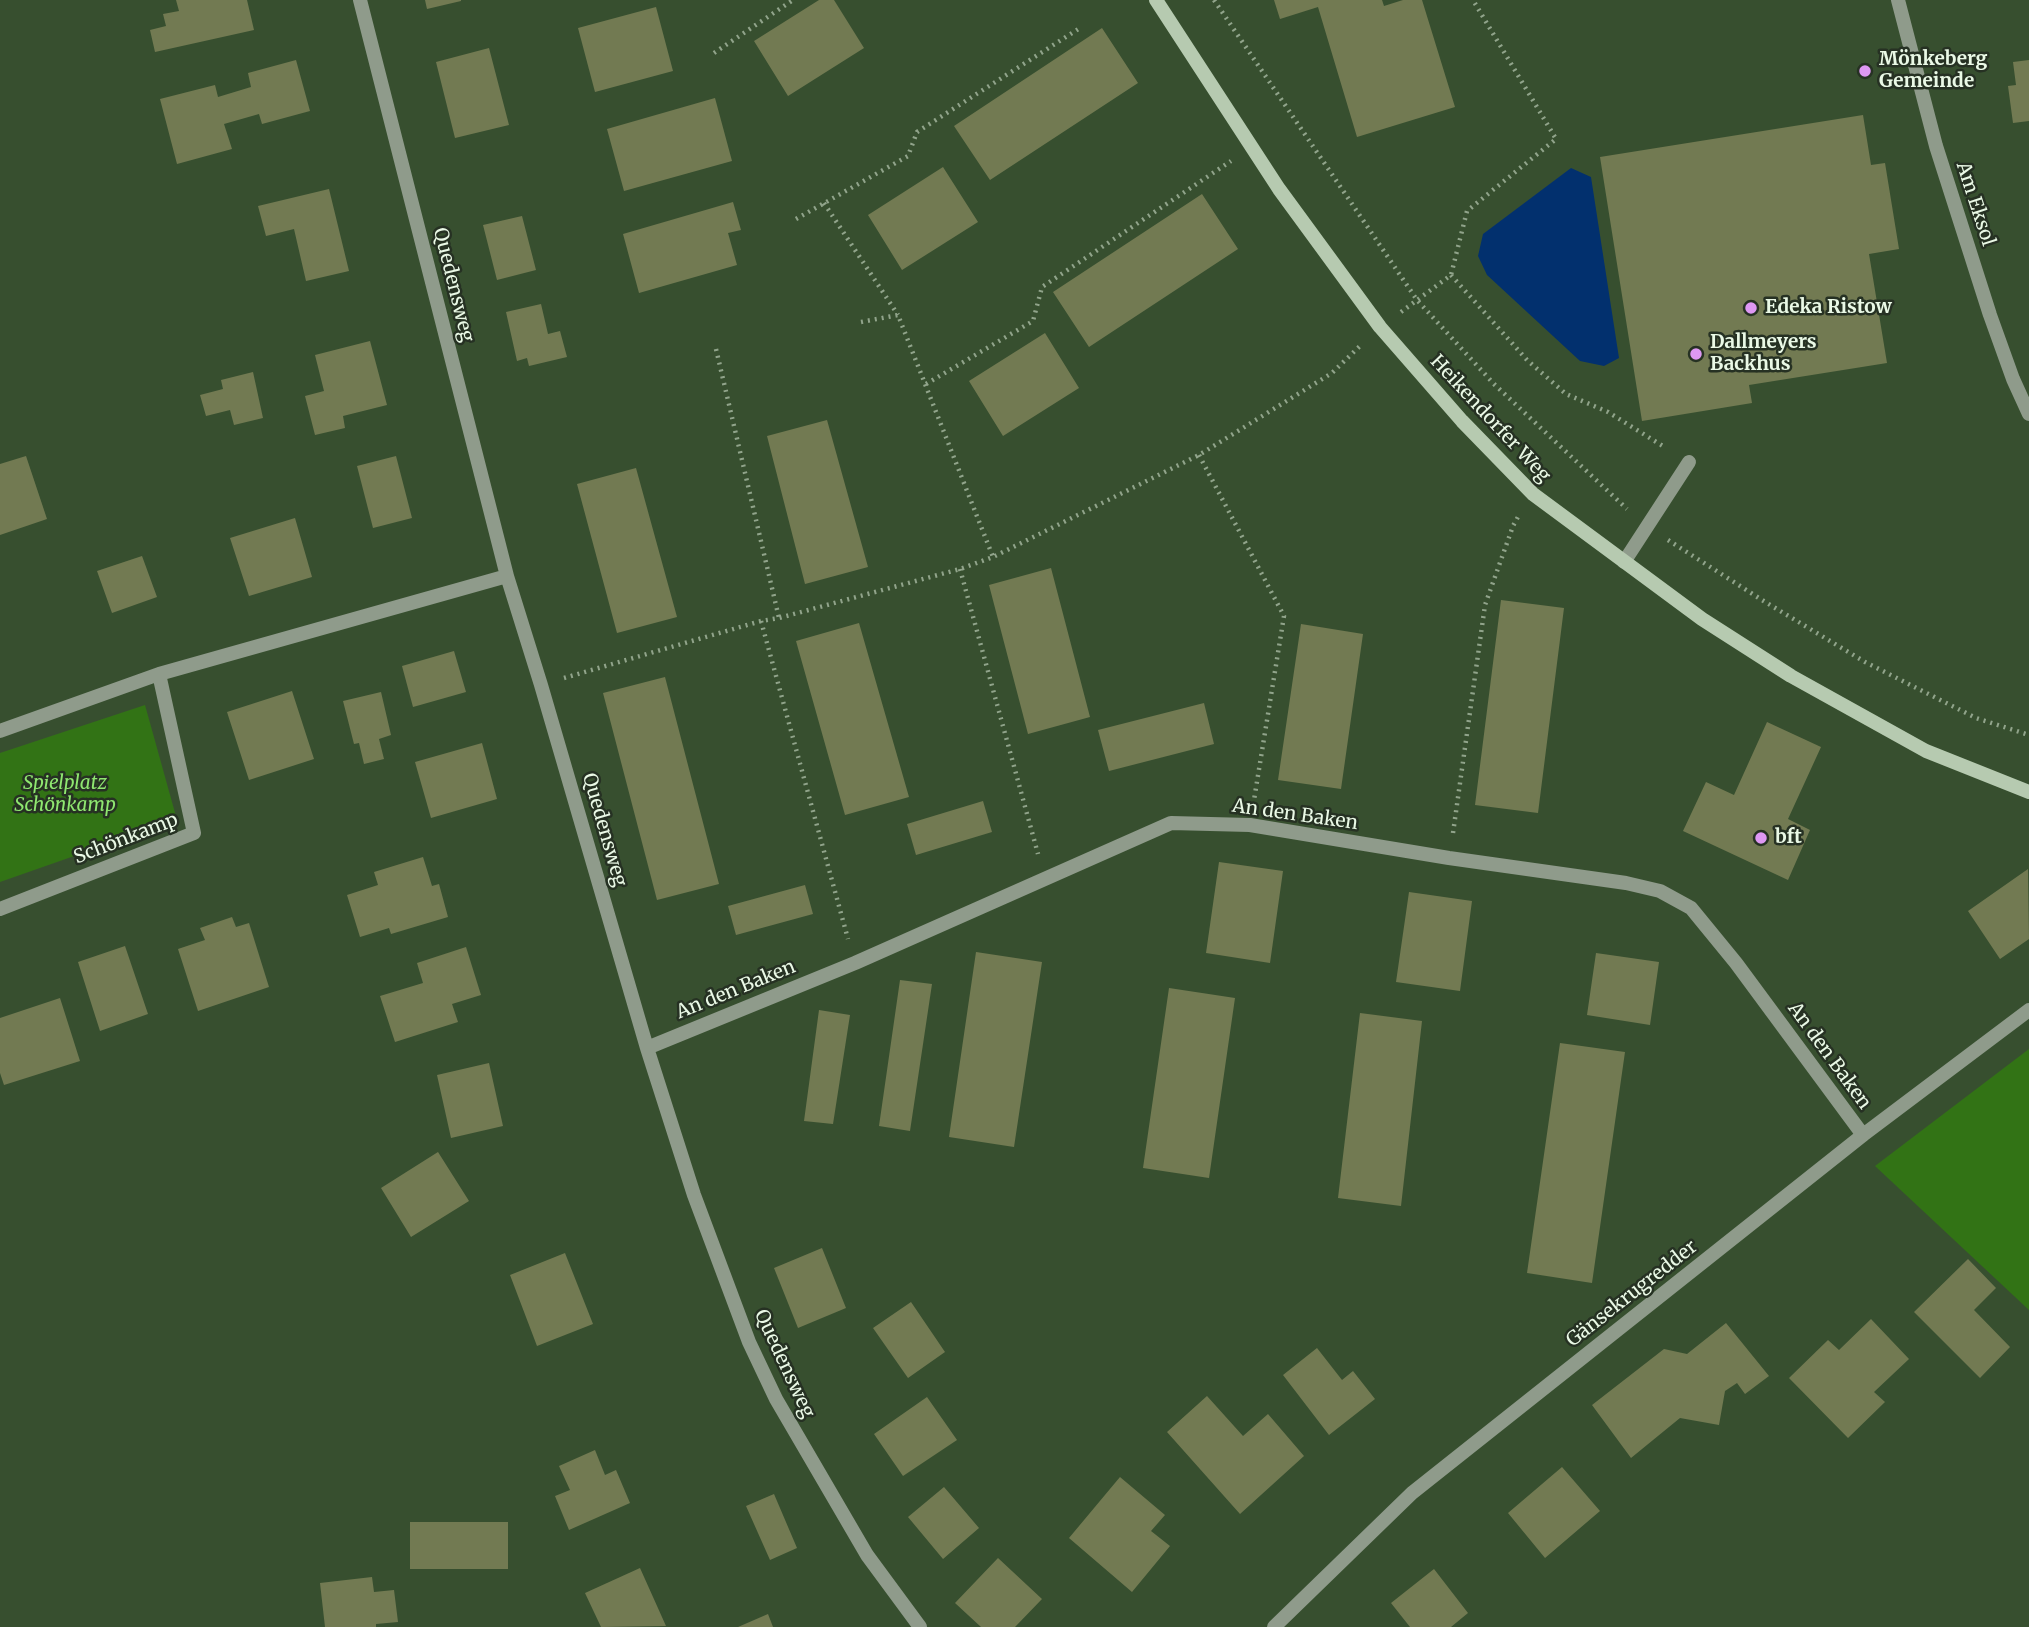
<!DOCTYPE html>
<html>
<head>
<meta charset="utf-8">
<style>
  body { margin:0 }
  canvas { display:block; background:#374f2f }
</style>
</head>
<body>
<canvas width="2029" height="1627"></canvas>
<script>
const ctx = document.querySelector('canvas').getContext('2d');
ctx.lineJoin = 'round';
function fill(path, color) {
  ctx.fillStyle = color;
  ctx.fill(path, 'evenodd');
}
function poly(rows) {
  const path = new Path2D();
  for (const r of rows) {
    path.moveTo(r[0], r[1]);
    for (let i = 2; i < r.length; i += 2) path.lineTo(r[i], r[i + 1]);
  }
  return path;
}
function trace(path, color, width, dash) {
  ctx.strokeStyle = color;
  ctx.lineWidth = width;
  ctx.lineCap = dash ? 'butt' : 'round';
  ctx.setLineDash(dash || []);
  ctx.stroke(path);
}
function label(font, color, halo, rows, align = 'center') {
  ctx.font = font + ' Merriweather,serif';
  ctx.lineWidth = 5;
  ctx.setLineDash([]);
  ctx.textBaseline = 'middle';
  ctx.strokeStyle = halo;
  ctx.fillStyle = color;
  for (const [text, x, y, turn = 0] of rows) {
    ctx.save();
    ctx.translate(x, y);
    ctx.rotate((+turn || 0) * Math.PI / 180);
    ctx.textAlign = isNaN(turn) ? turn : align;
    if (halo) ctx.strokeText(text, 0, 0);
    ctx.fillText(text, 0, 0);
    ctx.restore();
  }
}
const green = poly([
  [145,705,177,820,0,882,0,753],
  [2029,1049,2029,1310,1875,1166]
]);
const water = poly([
  [1571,168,1591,177,1619,358,1604,366,1580,361,1487,275,1478,256,1483,234]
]);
const building = poly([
  [176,0,247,0,254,30,155,52,150,30,166,26,163,14,179,11],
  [425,0,461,0,461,1,427,9],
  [819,0,834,0,864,48,788,96,754,41],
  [1274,0,1382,0,1384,6,1403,0,1422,0,1455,107,1357,137,1318,7,1280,19],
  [656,7,673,71,595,92,578,28],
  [1102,28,1138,83,990,180,954,126],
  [489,48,509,125,455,138,436,62],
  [296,60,310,111,262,124,259,114,224,124,232,149,177,164,160,99,215,85,218,97,251,87,248,73],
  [2029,60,2029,121,2013,123,2008,86,2016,85,2013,62],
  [715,98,732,161,624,191,607,129],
  [1863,115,1871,165,1885,163,1899,249,1869,254,1887,363,1749,385,1752,403,1642,421,1600,157],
  [943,167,978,222,902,270,868,215],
  [329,189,349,271,306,281,294,229,266,236,258,206],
  [1202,194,1238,249,1089,347,1053,292],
  [733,202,741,230,728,233,737,265,639,293,623,234],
  [522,216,536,270,497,280,483,225],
  [541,304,548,334,560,331,567,357,529,366,527,358,517,361,506,312],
  [1045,333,1079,388,1003,436,969,381],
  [370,341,387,405,343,416,345,428,315,435,305,396,324,391,315,355],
  [253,372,263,418,234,425,230,410,206,416,200,395,223,389,221,380],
  [827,420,868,567,805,584,767,436],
  [26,456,47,519,0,535,0,464],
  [396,456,412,518,373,528,357,466],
  [636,468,677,617,617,633,577,484],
  [295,518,312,577,249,596,230,538],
  [142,556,157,597,112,613,97,571],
  [1051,568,1090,717,1028,734,989,585],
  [1501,600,1564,608,1538,813,1475,805],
  [859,623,909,797,845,815,796,641],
  [1301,624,1363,634,1341,789,1278,780],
  [454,651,466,692,413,707,402,666],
  [665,677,719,884,657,900,603,693],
  [292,691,314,759,249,780,227,712],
  [381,692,391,735,379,739,384,759,364,764,359,743,354,744,343,701],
  [1204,703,1214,744,1109,771,1098,730],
  [1767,722,1821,747,1788,819,1810,830,1788,880,1683,831,1706,782,1734,795],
  [482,743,497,799,431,818,415,762],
  [983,801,992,832,916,855,907,824],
  [423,857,432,886,439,884,448,917,391,934,389,928,360,937,347,895,378,885,374,872],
  [1219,862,1283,871,1270,963,1206,953],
  [2028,869,2029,939,2000,959,1968,911],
  [805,885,813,914,736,935,728,906],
  [1409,892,1472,901,1460,991,1396,982],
  [232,917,236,927,249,923,269,987,198,1011,178,949,205,940,200,928],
  [125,946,148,1014,100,1031,78,962],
  [466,947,481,995,452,1004,458,1022,395,1042,380,996,423,983,417,963],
  [976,952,1042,962,1014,1147,949,1137],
  [1596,953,1659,962,1650,1025,1587,1015],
  [900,980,932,984,910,1131,879,1126],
  [1169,988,1235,998,1209,1178,1143,1168],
  [60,998,80,1061,4,1085,0,1073,0,1018],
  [819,1010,850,1015,833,1124,804,1121],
  [1360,1013,1422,1021,1401,1206,1338,1198],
  [1560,1043,1625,1052,1592,1283,1527,1273],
  [489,1063,503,1126,451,1138,437,1075],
  [438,1152,469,1201,411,1237,381,1188],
  [822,1248,846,1308,798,1328,774,1268],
  [565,1253,593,1324,537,1346,510,1275],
  [1968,1259,1996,1288,1974,1310,2010,1347,1980,1378,1914,1312],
  [911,1302,945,1352,908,1378,873,1328],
  [1871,1319,1909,1359,1874,1392,1885,1402,1848,1438,1789,1378,1828,1340,1839,1350],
  [1726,1323,1769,1376,1745,1394,1737,1383,1725,1391,1719,1425,1680,1418,1631,1458,1592,1405,1664,1349,1687,1354],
  [1317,1348,1342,1380,1353,1371,1375,1399,1329,1435,1283,1375],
  [1207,1396,1243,1436,1268,1414,1304,1456,1240,1514,1167,1432],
  [927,1397,957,1440,903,1476,874,1434],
  [595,1450,605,1475,616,1470,630,1503,569,1530,555,1496,570,1490,559,1466],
  [1562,1467,1600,1511,1545,1558,1508,1513],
  [1120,1477,1165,1515,1151,1531,1170,1546,1132,1592,1069,1538],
  [944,1487,979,1528,943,1559,908,1517],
  [774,1494,797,1548,770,1560,746,1506],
  [410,1522,508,1522,508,1569,410,1569],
  [998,1558,1042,1599,1015,1627,981,1627,955,1603],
  [640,1568,666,1626,601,1627,585,1593],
  [1434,1569,1468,1613,1451,1627,1410,1627,1391,1603],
  [372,1577,374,1592,394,1590,398,1622,376,1624,376,1627,325,1627,320,1583],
  [768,1614,773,1627,738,1627]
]);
const path = poly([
  [1214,0,1417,300,1494,384,1627,509],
  [714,53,793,0],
  [824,203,898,315],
  [796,219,908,156,917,132,1080,28],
  [1451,275,1527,360,1566,394,1608,412,1666,448],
  [1401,312,1451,275,1467,211,1556,139,1473,0],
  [861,322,898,315,993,557],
  [716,349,779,618],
  [926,384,1033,321,1042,287,1231,161],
  [1199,455,1284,616,1254,800],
  [1668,540,1762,600,1865,662,1976,718,2029,735],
  [960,569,1038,854],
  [761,621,848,939],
  [564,678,761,621,779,618,960,569,993,557,1199,455,1332,373,1362,344],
  [1453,833,1485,605,1513,526,1519,515]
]);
const lane = poly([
  [1624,562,1689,462]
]);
const street = poly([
  [360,0,507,576,541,685,647,1048,694,1195,749,1342,776,1399,867,1555,920,1627],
  [1898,0,1936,146,1990,315,2013,379,2029,414],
  [0,731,159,674,507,576],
  [0,909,194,833,159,674],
  [647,1048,855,963,1171,823,1250,825,1449,858,1626,883,1660,891,1691,908,1736,963,1863,1135],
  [1274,1627,1412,1493,1863,1135,2029,1010]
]);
const secondary = poly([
  [1156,0,1279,189,1380,327,1462,421,1533,494,1702,619,1791,676,1926,751,2029,792]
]);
const markers = [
  [1865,71,7,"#de98f3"],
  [1751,308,7,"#de98f3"],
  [1696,354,7,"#de98f3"],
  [1761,838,7,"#de98f3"]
];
const poiNames = [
  ["Mönkeberg",1879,60],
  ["Gemeinde",1879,82],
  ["Edeka Ristow",1765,308],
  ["Dallmeyers",1710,343],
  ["Backhus",1710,365],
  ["bft",1775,838]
];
const streetNames = [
  ["Am Eksol",1975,204,72],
  ["Quedensweg",453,285,76],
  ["Heikendorfer Weg",1490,419,47],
  ["An den Baken",1295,815,8],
  ["Quedensweg",604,830,74],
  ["Schönkamp",126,839,-21],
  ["An den Baken",736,990,-22],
  ["An den Baken",1829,1056,54],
  ["Gänsekrugredder",1632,1294,-38],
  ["Quedensweg",784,1364,65]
];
const parkNames = [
  ["Spielplatz",65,784],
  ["Schönkamp",65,806]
];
fill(green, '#327315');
fill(water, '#02306e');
fill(building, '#727a52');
trace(path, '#91a48b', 4.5, [2, 5]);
trace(lane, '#8f9b8b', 14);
trace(street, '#8f9b8b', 14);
trace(secondary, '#b6cab0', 14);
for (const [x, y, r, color] of markers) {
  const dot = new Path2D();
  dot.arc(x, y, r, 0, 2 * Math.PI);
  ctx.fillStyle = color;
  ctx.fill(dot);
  trace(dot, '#263123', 2.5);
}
label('bold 19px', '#eaf9e6', '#263123', poiNames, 'left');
label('19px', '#eaf9e6', '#263123', streetNames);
label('italic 19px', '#8fe770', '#263123', parkNames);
</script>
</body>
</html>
